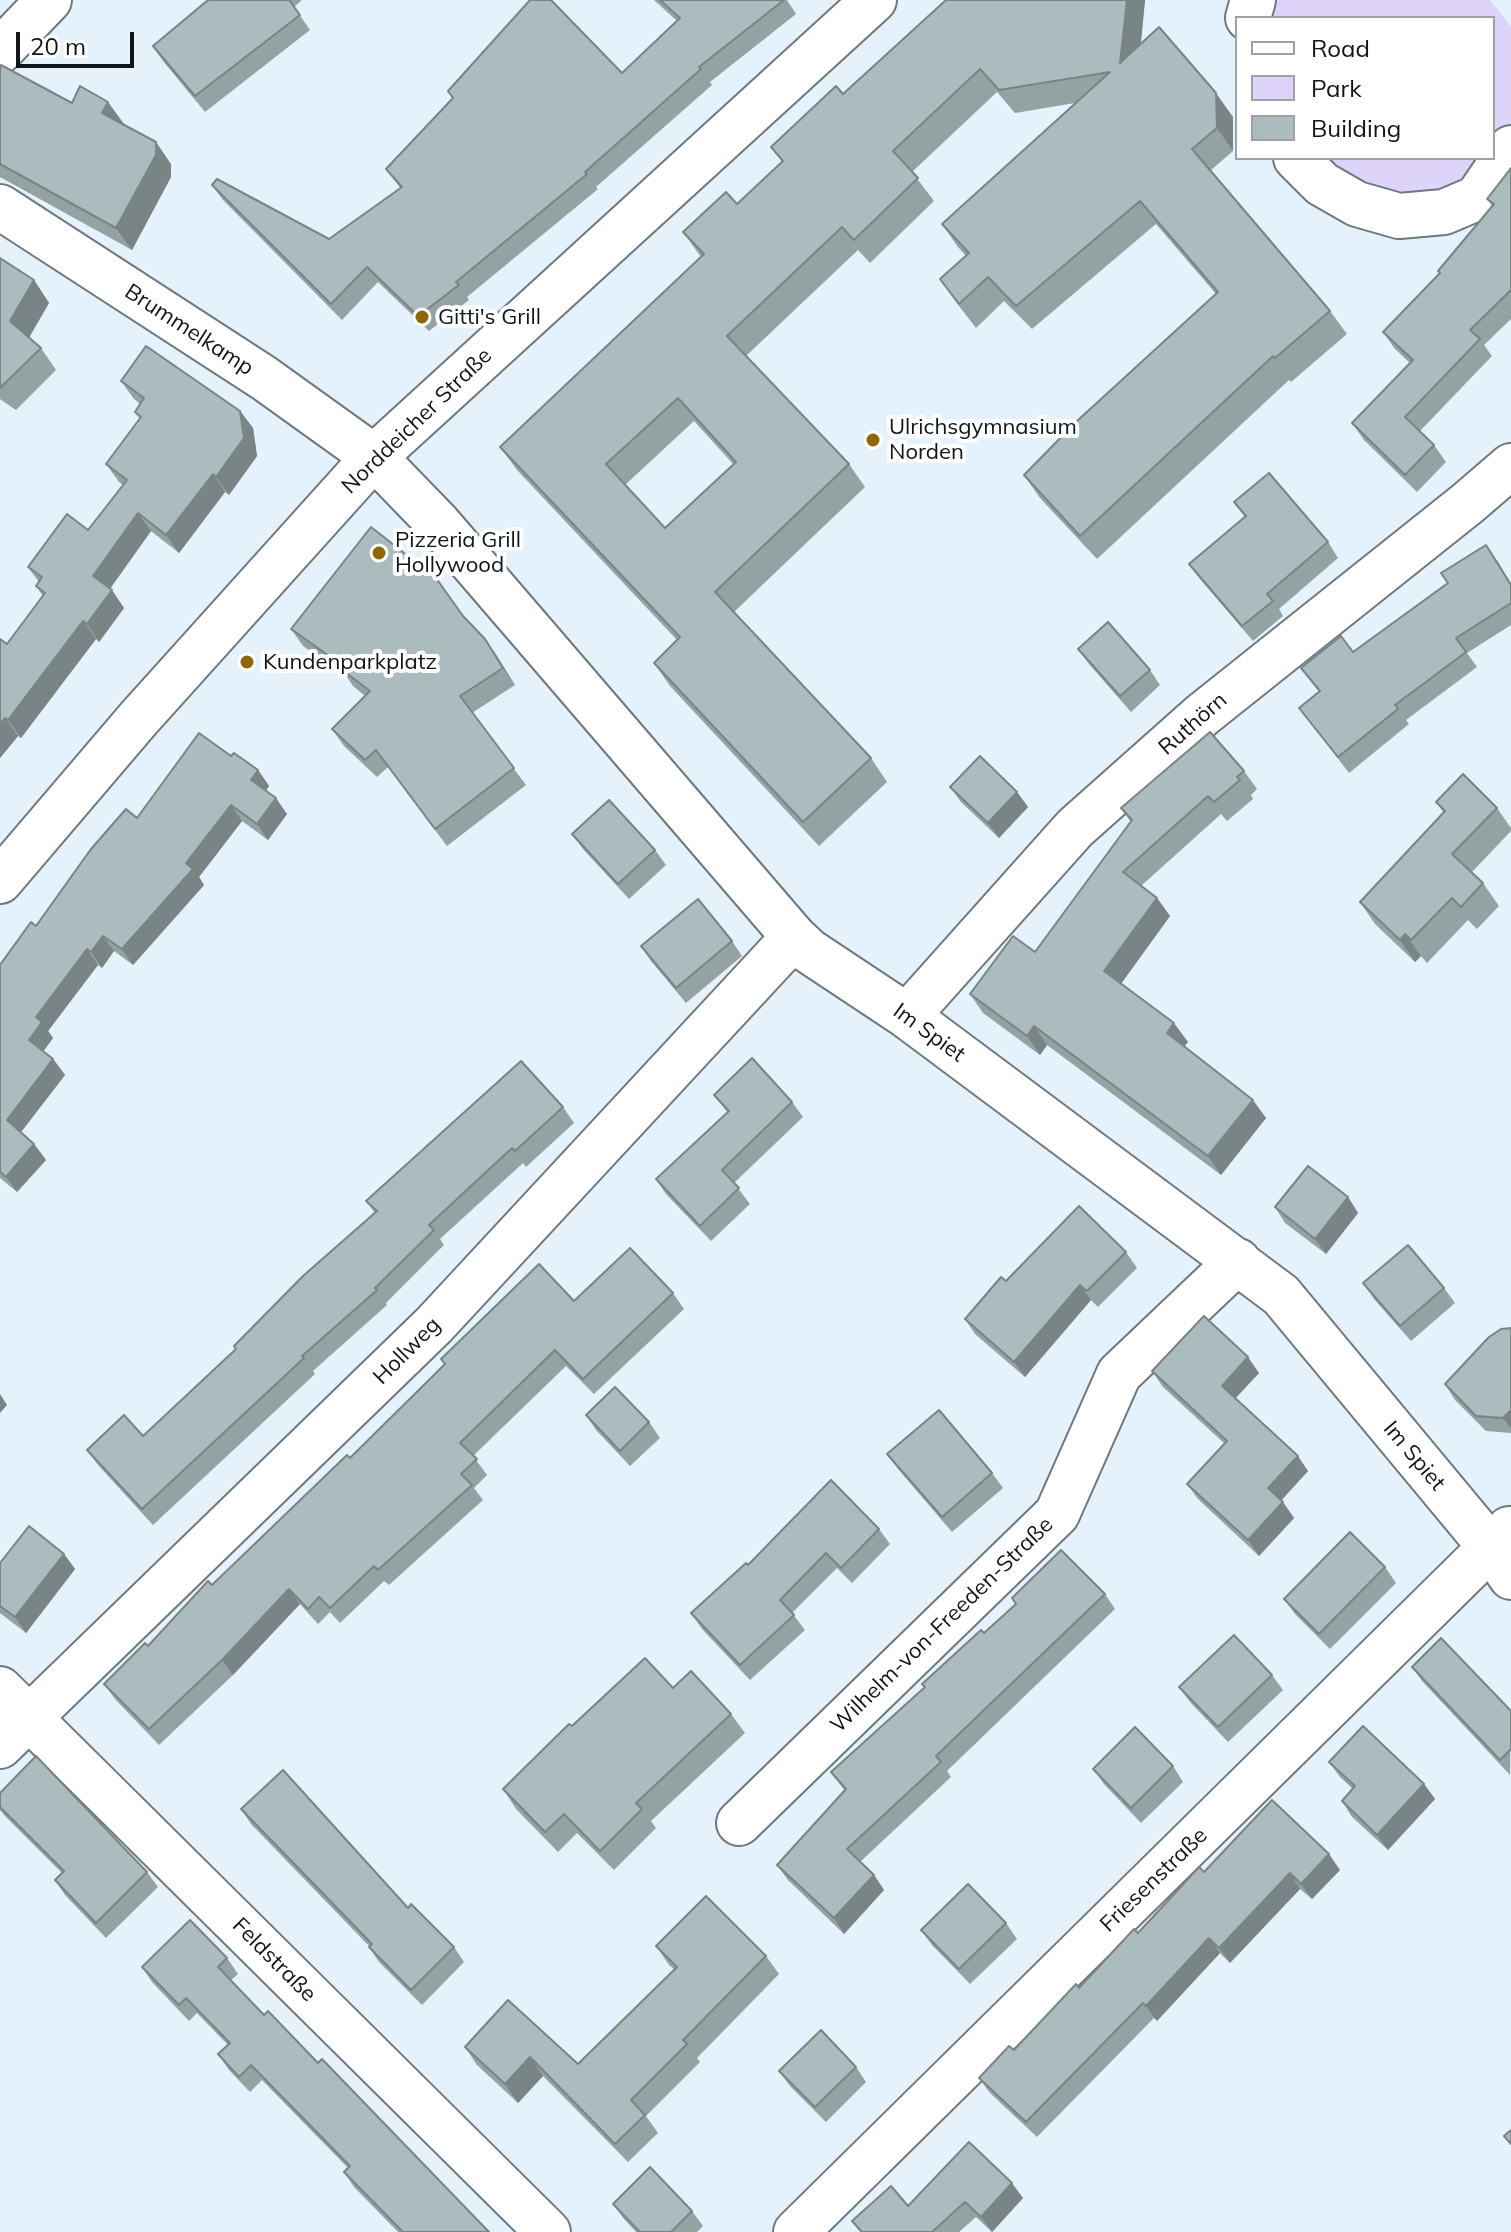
<!DOCTYPE html>
<html>
<head>
<meta charset="utf-8">
<style>
  body { margin:0 }
  #map { position:relative; width:1511px; height:2232px; overflow:hidden; background:#e5f2fb; font-family:Mulish,sans-serif }
  canvas { display:block }
  .legend { position:absolute; left:1235px; top:16px; width:260px; height:144px; box-sizing:border-box; background:#fff; border:2px solid #9fa1a2; margin:0; padding:10px 14px; list-style:none; font-size:24px; color:#101517 }
  .legend li { display:flex; align-items:center; gap:16px; height:40px }
  .legend b { width:40px; border:2px solid #9fa1a2 }
  .scale { position:absolute; left:16px; top:32px; width:118px; height:36px; box-sizing:border-box; border:4px solid #101517; border-top:0; padding-left:10px; font-size:24px; line-height:28px; white-space:nowrap; color:#101517; -webkit-text-stroke:6px #fff; paint-order:stroke }
</style>
</head>
<body>
<div id="map">
<canvas width="1511" height="2232"></canvas>
<ul class="legend">
<li><b style="height:10px;background:#fff"></b>Road</li>
<li><b style="height:22px;background:#ded4f9"></b>Park</li>
<li><b style="height:22px;background:#acbcbe"></b>Building</li>
</ul>
<div class="scale">20 m</div>
</div>
<script>
const ctx = document.querySelector('canvas').getContext('2d');
ctx.lineJoin = 'round';
function fill(path, color) {
  ctx.fillStyle = color;
  ctx.fill(path, 'evenodd');
}
function poly(rows) {
  const path = new Path2D();
  for (const r of rows) {
    path.moveTo(r[0], r[1]);
    for (let i = 2; i < r.length; i += 2) path.lineTo(r[i], r[i + 1]);
  }
  return path;
}
function trace(path, color, width, dash) {
  ctx.strokeStyle = color;
  ctx.lineWidth = width;
  ctx.lineCap = dash ? 'butt' : 'round';
  ctx.setLineDash(dash || []);
  ctx.stroke(path);
}
function label(font, color, halo, rows, align = 'center') {
  ctx.font = font + ' Mulish,sans-serif';
  ctx.lineWidth = 8;
  ctx.setLineDash([]);
  ctx.textBaseline = 'middle';
  ctx.strokeStyle = halo;
  ctx.fillStyle = color;
  for (const [text, x, y, turn = 0] of rows) {
    ctx.save();
    ctx.translate(x, y);
    ctx.rotate((+turn || 0) * Math.PI / 180);
    ctx.textAlign = isNaN(turn) ? turn : align;
    if (halo) ctx.strokeText(text, 0, 0);
    ctx.fillText(text, 0, 0);
    ctx.restore();
  }
}
const green = poly([
  [1272,0,1490,0,1511,26,1511,134,1485,174,1415,201,1350,186,1319,158,1493,158,1493,18,1264,18]
]);
const street = poly([
  [1248,18,1253,0],
  [0,51,49,0],
  [1296,158,1322,184,1357,204,1399,216,1444,212,1477,198,1511,148],
  [0,207,264,378,374,457,438,523,794,937,809,951,907,1016,1281,1295,1492,1549,1511,1577],
  [907,1016,1075,828,1202,715,1468,503,1511,466],
  [0,1689,548,2232],
  [0,1746,434,1325,794,937],
  [739,1823,1057,1514,1119,1374,1238,1261],
  [796,2232,1509,1529]
]);
const secondary = poly([
  [0,881,139,718,374,457,874,0]
]);
const wall = poly([
  [208,0,302,0,294,7,310,30,205,112,163,61,153,46],
  [654,0,787,0,796,14,710,82,712,85,596,187,598,189,467,297,469,300,429,331,378,282,342,320,223,200,212,185,329,239,401,189,386,169,622,73,677,21],
  [946,0,1145,0,1141,44,1233,117,1233,151,1210,171,1330,311,1347,334,1291,382,1289,380,1097,559,1040,498,1024,475,1216,294,1156,224,1032,329,1004,301,976,328,956,302,940,279,966,256,958,247,942,224,1075,103,1015,113,997,92,912,172,934,201,870,263,858,250,746,356,849,464,865,487,734,612,871,758,887,782,819,846,670,686,654,663,677,640,517,470,500,447,701,257,683,232,737,204,782,162,771,147,843,94],
  [694,421,734,465,665,528,625,485],
  [0,67,72,103,124,124,171,164,171,177,132,250,0,177],
  [1511,168,1511,319,1484,345,1492,356,1420,431,1434,445,1446,462,1417,492,1364,440,1352,423,1410,363,1395,349,1383,332,1439,273,1492,206,1487,199],
  [0,258,34,280,49,303,29,338,41,348,56,370,16,410,0,399],
  [121,381,240,411,253,428,257,456,229,495,225,492,179,553,151,531,110,589,124,608,99,642,96,639,21,738,18,736,0,758,7,644,43,596,36,586,39,582,28,567,88,530,123,485,119,482,106,464,140,419,135,412,140,404,134,399],
  [1234,502,1328,542,1338,558,1279,609,1283,616,1253,641,1200,579,1189,564,1245,517],
  [1497,560,1511,584,1511,625,1467,653,1477,667,1406,720,1409,724,1349,773,1299,708,1319,692,1301,668,1353,652],
  [463,616,485,639,515,685,472,713,526,785,447,846,388,767,377,777,344,746,332,729,365,696,353,686,347,677,303,646,291,629],
  [1078,649,1150,670,1160,685,1131,712,1089,664],
  [231,756,258,770,269,786,266,791,287,814,268,840,242,821,199,877,204,885,133,965,114,951,102,968,98,965,48,1031,53,1038,43,1051,53,1059,65,1075,21,1132,34,1144,46,1160,17,1192,0,1178,0,965,137,818],
  [1244,771,1257,789,1251,795,1253,799,1227,821,1221,814,1141,886,1157,898,1170,916,1121,984,1188,1042,1184,1046,1266,1118,1221,1175,1047,1045,1040,1055,983,1013,970,994,1035,952,1131,822,1121,808],
  [950,787,1017,792,1028,807,999,838,961,802],
  [1436,802,1497,808,1511,828,1511,831,1472,872,1483,883,1499,906,1477,929,1468,920,1427,963,1421,956,1415,962,1375,924,1360,902,1444,813],
  [572,834,655,850,666,865,629,899,583,849],
  [732,941,742,956,686,1003,651,961,641,946],
  [714,1095,792,1102,803,1117,734,1183,750,1204,711,1241,666,1194,656,1179,727,1112],
  [563,1107,574,1123,526,1167,523,1163,440,1239,444,1245,386,1303,387,1305,313,1371,315,1374,153,1525,98,1465,87,1450,143,1436,236,1350,375,1213,366,1201],
  [1348,1197,1358,1213,1326,1254,1285,1223,1275,1207],
  [1126,1252,1137,1268,1098,1307,1091,1300,1025,1377,975,1334,965,1319,1006,1281],
  [1363,1283,1444,1288,1455,1303,1411,1341,1374,1299],
  [673,1293,684,1309,594,1394,566,1366,473,1456,487,1475,474,1488,483,1500,389,1585,384,1581,340,1623,330,1612,318,1624,300,1604,233,1675,159,1745,115,1699,104,1684,148,1646,212,1585,350,1458,445,1365,441,1359,574,1301],
  [1511,1328,1511,1433,1486,1431,1455,1400,1445,1384],
  [1152,1371,1259,1373,1235,1398,1308,1471,1281,1500,1294,1518,1259,1556,1198,1499,1187,1484,1225,1444,1163,1387],
  [586,1415,649,1422,660,1438,630,1466,596,1430],
  [887,1454,992,1473,1003,1488,952,1532,898,1469],
  [879,1529,890,1544,852,1583,837,1568,792,1613,805,1630,750,1680,702,1629,691,1613,748,1565],
  [64,1554,75,1569,26,1633,0,1613,0,1563],
  [1385,1567,1396,1583,1330,1649,1295,1614,1284,1599],
  [1105,1594,1115,1609,947,1771,951,1777,860,1862,874,1875,884,1890,844,1934,788,1880,777,1865,845,1791,831,1772],
  [1412,1667,1511,1711,1510,1775,1423,1682],
  [1272,1675,1283,1690,1228,1742,1190,1702,1179,1687],
  [673,1688,731,1714,745,1733,651,1821,656,1828,614,1870,577,1833,558,1852,516,1809,503,1789,572,1726],
  [1329,1762,1424,1784,1435,1799,1388,1850,1352,1817,1342,1801,1353,1789,1340,1777],
  [1173,1766,1183,1782,1141,1823,1104,1784,1093,1769],
  [0,1793,147,1872,158,1887,106,1938,65,1895,55,1880,62,1873,4,1815,0,1810],
  [241,1809,408,1908,454,1947,464,1962,422,2005,379,1962,369,1947,369,1946,251,1824],
  [1340,1870,1312,1899,1300,1889,1230,1963,1220,1953,1157,2021,1154,2018,1037,2137,990,2093,979,2078,1014,2050,1079,1988,1204,1872],
  [1006,1923,1017,1939,970,1984,932,1945,921,1930],
  [656,1946,766,1956,779,1974,697,2058,700,2062,646,2116,658,2133,628,2162,543,2076,518,2103,477,2065,465,2047,578,2064,675,1970,669,1965],
  [227,1958,238,1974,230,1981,264,2015,318,2063,489,2232,398,2232,354,2187,344,2172,348,2168,262,2080,250,2092,229,2070,218,2054,228,2045,197,2013,189,2021,152,1982,142,1967],
  [856,2067,866,2082,826,2122,790,2086,779,2071],
  [1023,2198,992,2232,976,2217,959,2232,860,2232,852,2221,908,2206],
  [613,2204,692,2211,703,2226,697,2232,636,2232,624,2219]
]);
const shadedWall = poly([
  [1127,0,1145,0,1136,87,1120,63],
  [1216,93,1233,117,1233,151,1217,128],
  [108,102,124,124,117,135,102,113],
  [156,142,171,164,171,177,132,250,116,228],
  [34,280,49,303,25,344,10,321],
  [240,411,253,428,257,456,229,495,216,477],
  [213,474,225,492,179,553,166,535],
  [138,513,151,531,106,594,93,576],
  [112,590,124,608,99,642,87,624],
  [83,621,96,639,21,738,8,720],
  [485,639,497,656,515,685,503,668],
  [5,718,18,736,0,758,0,724],
  [258,770,269,786,262,795,251,780],
  [1017,792,1028,807,999,838,988,823],
  [276,798,287,814,268,840,257,824],
  [231,805,242,821,199,877,204,885,133,965,122,949,186,863],
  [1157,898,1170,916,1117,989,1104,971],
  [1405,934,1421,956,1415,962,1400,940],
  [103,936,114,951,102,968,91,952],
  [87,949,98,965,48,1031,53,1038,40,1056,29,1040,36,1017],
  [1174,1023,1188,1042,1180,1052,1167,1033],
  [1034,1026,1047,1045,1040,1055,1027,1036],
  [53,1059,65,1075,18,1136,7,1120],
  [1253,1100,1266,1118,1221,1175,1208,1156],
  [34,1144,46,1160,17,1192,6,1177],
  [1348,1197,1358,1213,1326,1254,1315,1239],
  [1080,1285,1091,1300,1025,1377,1014,1362],
  [1248,1357,1259,1373,1233,1401,1222,1386],
  [0,1394,7,1405,0,1413],
  [1511,1410,1511,1429,1503,1418],
  [1298,1456,1308,1471,1279,1503,1268,1488],
  [1283,1502,1294,1518,1259,1556,1248,1540],
  [64,1554,75,1569,26,1633,15,1617],
  [289,1589,300,1604,233,1675,222,1660],
  [1424,1784,1435,1799,1388,1850,1377,1835],
  [1329,1854,1340,1870,1312,1899,1301,1884],
  [1290,1873,1300,1889,1230,1963,1219,1948],
  [874,1875,884,1890,844,1934,834,1918],
  [1209,1938,1220,1953,1157,2021,1146,2006],
  [530,2057,543,2076,518,2103,505,2084],
  [1012,2183,1023,2198,992,2232,981,2217]
]);
const building = poly([
  [208,0,289,0,300,15,195,96,153,46,208,0],
  [530,0,551,0,622,73,680,18,660,0,784,0,699,67,701,69,585,172,587,174,456,282,459,285,418,316,367,267,331,304,212,185,217,179,329,239,402,187,386,169,453,98,448,91,530,0],
  [946,0,1127,0,1120,63,1159,27,1216,93,1217,128,1192,149,1330,311,1275,358,1273,356,1080,536,1024,475,1077,421,1218,292,1140,201,1016,306,988,277,959,304,940,279,969,253,942,224,1110,72,999,90,980,69,893,151,918,178,854,240,842,227,727,336,849,464,715,592,871,758,803,822,654,663,680,637,500,447,704,254,683,232,726,192,737,204,783,161,771,147,836,86,843,94,946,0],
  [678,398,736,462,665,528,606,464,678,398],
  [1,65,72,103,80,86,108,102,102,113,156,142,156,155,116,228,0,164,0,67,1,65],
  [1511,168,1511,290,1470,330,1480,339,1405,417,1434,445,1405,475,1352,423,1413,360,1383,332,1440,273,1438,271,1494,204,1487,199,1511,168],
  [0,258,34,280,10,321,41,348,0,388,0,258],
  [146,346,240,411,244,438,216,477,213,474,166,535,138,513,93,576,112,590,87,624,83,621,8,720,5,718,0,724,0,639,7,644,45,593,36,586,42,577,28,567,67,514,88,530,127,480,106,464,141,417,135,412,144,398,121,381,146,346],
  [1269,473,1328,542,1267,594,1273,601,1242,626,1189,564,1246,516,1234,502,1269,473],
  [371,527,436,578,463,616,485,639,503,668,460,696,514,768,435,829,376,750,365,760,332,729,370,691,341,669,343,666,291,629,371,527],
  [1486,545,1511,585,1511,603,1456,638,1466,652,1395,705,1398,709,1338,757,1299,708,1320,691,1301,668,1341,636,1353,652,1448,583,1441,573,1486,545],
  [1108,622,1150,670,1120,696,1078,649,1108,622],
  [1210,732,1244,771,1237,777,1240,780,1214,802,1208,796,1123,872,1157,898,1104,971,1174,1023,1167,1033,1253,1100,1208,1156,1034,1026,1027,1036,970,994,1013,936,1035,952,1132,820,1121,808,1210,732],
  [199,733,231,756,234,753,258,770,251,780,276,798,257,824,231,805,186,863,193,869,122,949,103,936,91,952,87,949,36,1017,42,1022,29,1040,53,1059,7,1120,34,1144,6,1177,0,1172,0,965,31,922,36,926,91,849,126,809,137,818,199,733],
  [980,756,1017,792,988,823,950,787,980,756],
  [1463,774,1497,808,1452,854,1483,883,1461,907,1452,898,1411,940,1405,934,1400,940,1360,902,1445,811,1436,802,1463,774],
  [609,800,655,850,618,884,572,834,609,800],
  [698,899,732,941,676,988,641,946,698,899],
  [752,1058,792,1102,722,1170,739,1188,700,1226,656,1179,729,1111,714,1095,752,1058],
  [521,1061,563,1107,515,1151,512,1148,429,1225,434,1230,375,1288,377,1290,302,1356,304,1358,142,1509,87,1450,124,1415,143,1436,236,1349,234,1346,303,1276,377,1211,366,1201,521,1061],
  [1308,1166,1348,1197,1315,1239,1275,1207,1308,1166],
  [1079,1206,1126,1252,1087,1291,1080,1285,1014,1362,965,1319,1001,1277,1006,1281,1079,1206],
  [1408,1245,1444,1288,1400,1326,1363,1283,1408,1245],
  [630,1248,673,1293,583,1379,555,1350,460,1443,477,1459,461,1474,472,1485,378,1570,374,1566,330,1608,319,1597,308,1609,289,1589,222,1660,149,1729,104,1684,145,1643,148,1646,208,1581,212,1585,347,1455,350,1458,445,1364,441,1359,539,1264,574,1301,630,1248],
  [1204,1316,1248,1357,1222,1386,1298,1456,1268,1488,1283,1502,1248,1540,1187,1484,1227,1441,1152,1371,1204,1316],
  [1511,1328,1511,1410,1503,1418,1476,1416,1445,1384,1489,1337,1501,1329,1511,1328],
  [615,1387,649,1422,620,1451,586,1415,615,1387],
  [939,1410,992,1473,942,1517,887,1454,939,1410],
  [831,1480,879,1529,841,1568,826,1553,780,1600,794,1615,740,1665,691,1613,746,1563,748,1565,831,1480],
  [29,1526,64,1554,15,1617,0,1606,0,1563,29,1526],
  [1350,1532,1385,1567,1319,1634,1284,1599,1350,1532],
  [1061,1550,1105,1594,936,1756,941,1762,847,1849,874,1875,834,1918,777,1865,846,1789,831,1772,925,1687,922,1684,981,1630,984,1633,1016,1604,1012,1598,1061,1550],
  [1234,1635,1272,1675,1218,1727,1179,1687,1234,1635],
  [1441,1638,1511,1711,1511,1749,1500,1760,1412,1667,1441,1638],
  [645,1658,673,1688,691,1671,731,1714,636,1803,642,1809,600,1851,564,1814,545,1832,503,1789,569,1724,572,1726,645,1658],
  [1363,1726,1424,1784,1377,1835,1342,1801,1355,1786,1329,1762,1363,1726],
  [1135,1727,1173,1766,1131,1808,1093,1769,1135,1727],
  [36,1756,147,1872,96,1923,55,1880,64,1871,0,1807,0,1793,36,1756],
  [283,1770,408,1908,411,1904,454,1947,411,1990,369,1947,372,1944,241,1809,283,1770],
  [1272,1800,1329,1854,1301,1884,1290,1873,1219,1948,1209,1938,1146,2006,1143,2003,1026,2122,979,2078,1009,2046,1014,2050,1076,1984,1079,1988,1134,1929,1138,1933,1199,1867,1204,1872,1272,1800],
  [968,1884,1006,1923,959,1969,921,1930,968,1884],
  [706,1896,766,1956,683,2040,687,2044,631,2100,645,2115,615,2144,530,2057,505,2084,465,2047,508,2000,578,2064,677,1967,656,1946,706,1896],
  [190,1920,227,1958,218,1967,264,2015,268,2011,318,2063,322,2059,489,2232,403,2232,344,2172,350,2166,251,2065,239,2077,218,2054,230,2043,186,1998,179,2005,142,1967,190,1920],
  [821,2030,856,2067,815,2107,779,2071,821,2030],
  [1511,2130,1511,2144,1504,2136,1511,2130],
  [969,2142,1012,2183,981,2217,965,2202,932,2232,862,2232,852,2221,891,2186,908,2206,969,2142],
  [650,2167,692,2211,671,2232,640,2232,613,2204,650,2167]
]);
const markers = [
  [422,317,8,"#8d6809"],
  [873,440,8,"#8d6809"],
  [379,553,8,"#8d6809"],
  [247,662,8,"#8d6809"]
];
const poiNames = [
  ["Gitti's Grill",438,317],
  ["Ulrichsgymnasium",889,427],
  ["Norden",889,452],
  ["Pizzeria Grill",395,540],
  ["Hollywood",395,565],
  ["Kundenparkplatz",263,662]
];
const streetNames = [
  ["Brummelkamp",189,330,33],
  ["Norddeicher Straße",417,421,-44],
  ["Ruthörn",1193,724,-41],
  ["Im Spiet",929,1033,36],
  ["Hollweg",407,1351,-45],
  ["Im Spiet",1414,1456,50],
  ["Wilhelm-von-Freeden-Straße",942,1625,-44],
  ["Friesenstraße",1154,1880,-44],
  ["Feldstraße",274,1960,45]
];
fill(green, '#ded4f9');
trace(street, '#6d787f', 48);
trace(secondary, '#6d787f', 48);
trace(street, '#fff', 44);
trace(secondary, '#fff', 44);
fill(wall, '#94a2a3');
fill(shadedWall, '#788485');
fill(building, '#acbcbe');
trace(building, '#788485', 2);
for (const [x, y, r, color] of markers) {
  const dot = new Path2D();
  dot.arc(x, y, r, 0, 2 * Math.PI);
  ctx.fillStyle = color;
  ctx.fill(dot);
  trace(dot, '#fff', 3);
}
label('22px', '#101517', '#fff', poiNames, 'left');
label('22px', '#101517', '#fff', streetNames);
</script>
</body>
</html>
